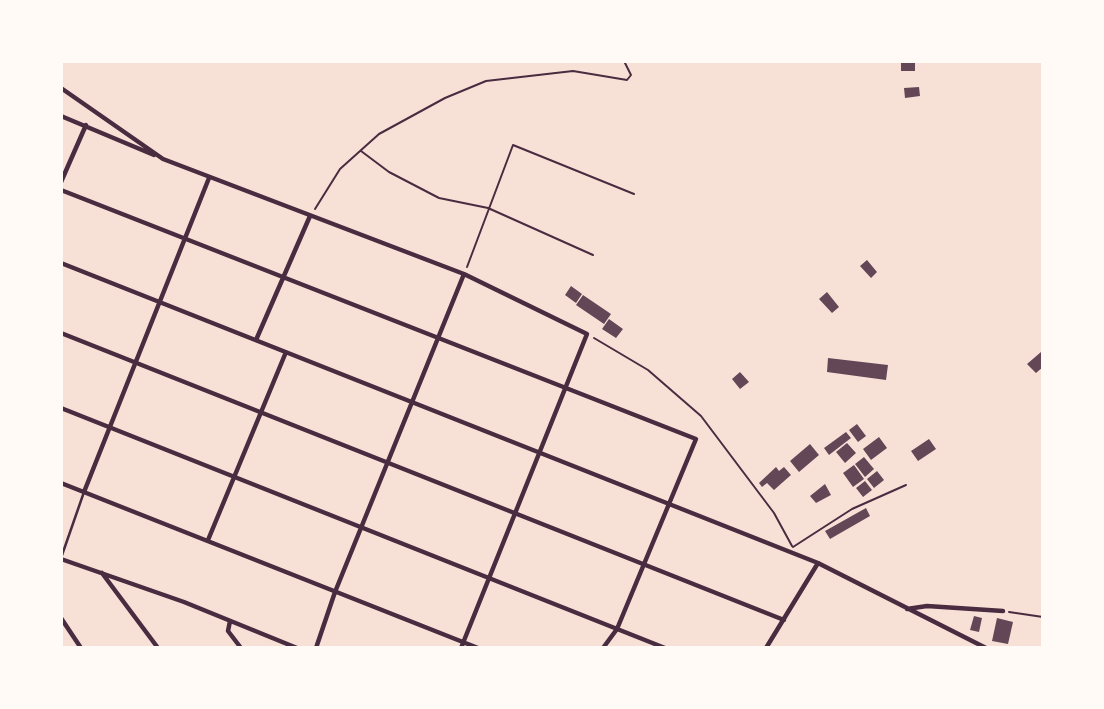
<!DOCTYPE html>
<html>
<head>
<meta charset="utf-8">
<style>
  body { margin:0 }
  #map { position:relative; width:1104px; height:709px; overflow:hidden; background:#f7e1d7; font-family:Bitter,serif }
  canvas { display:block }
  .frame { position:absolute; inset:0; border:63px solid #fffaf5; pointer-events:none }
</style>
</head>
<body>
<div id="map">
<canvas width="1104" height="709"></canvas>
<div class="frame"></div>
</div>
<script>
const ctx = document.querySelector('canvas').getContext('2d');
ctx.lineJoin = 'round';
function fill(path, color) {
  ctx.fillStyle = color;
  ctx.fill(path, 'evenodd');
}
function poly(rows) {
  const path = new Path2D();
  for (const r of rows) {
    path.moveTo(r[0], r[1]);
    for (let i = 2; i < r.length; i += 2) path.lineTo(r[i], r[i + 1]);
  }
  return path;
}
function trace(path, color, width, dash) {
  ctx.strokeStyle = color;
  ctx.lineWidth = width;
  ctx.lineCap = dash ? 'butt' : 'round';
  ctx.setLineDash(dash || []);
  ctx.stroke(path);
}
const building = poly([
  [901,61,915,61,915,71,901,71],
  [919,87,920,96,905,98,904,88],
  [867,260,877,272,871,278,860,266],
  [571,286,582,294,576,303,565,295],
  [827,292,839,307,832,313,819,299],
  [583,295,611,314,604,324,576,305],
  [609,319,623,329,616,338,602,329],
  [1041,352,1043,367,1036,373,1027,364],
  [828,358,888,365,886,380,827,372],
  [740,372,749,382,740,389,732,379],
  [857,424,866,436,858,442,849,430],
  [846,432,851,438,829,455,824,448],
  [879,437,887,448,871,460,863,449],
  [929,439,936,449,918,461,911,451],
  [847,443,856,453,845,463,836,452],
  [810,444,819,455,799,472,790,461],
  [864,457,874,469,865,477,855,464],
  [854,465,864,479,853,487,843,473],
  [776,467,779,471,784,467,791,475,774,490,767,483,762,487,759,483],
  [877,471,884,480,874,488,867,479],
  [865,481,872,490,863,497,856,488],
  [825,484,831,495,816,503,810,496],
  [866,508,870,516,830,539,825,531],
  [974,616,982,618,979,632,970,630],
  [997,618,1013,622,1008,644,992,641]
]);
const path = poly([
  [361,151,389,172,439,198,488,208,593,255],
  [315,209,340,169,379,134,445,98,486,81,573,71,627,80,631,75,624,61],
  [467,267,513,145,634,194],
  [594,338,648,370,701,416,774,513,792,546],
  [793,547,852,509,906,485],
  [1009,612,1043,617]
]);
const service = poly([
  [61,558,84,492]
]);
const minor = poly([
  [61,88,163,159,464,274,587,334,461,648],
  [61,116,154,155],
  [61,182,86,125],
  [61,190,696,439,617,629,603,648],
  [61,263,818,563,986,648],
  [61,333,784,620],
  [256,340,310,216],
  [61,408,665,648],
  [61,483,478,648],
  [84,492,209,178],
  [208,540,286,352],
  [61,559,184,602,297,648],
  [102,573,158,648],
  [907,609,927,606,1003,611],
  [61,618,81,648],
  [230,621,228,631,241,648],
  [316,648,335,592,464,274],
  [766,648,818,563]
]);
fill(building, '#644757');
trace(path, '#4a2c40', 2);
trace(service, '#4a2c40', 2.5);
trace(minor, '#4a2c40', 4.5);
</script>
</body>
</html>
